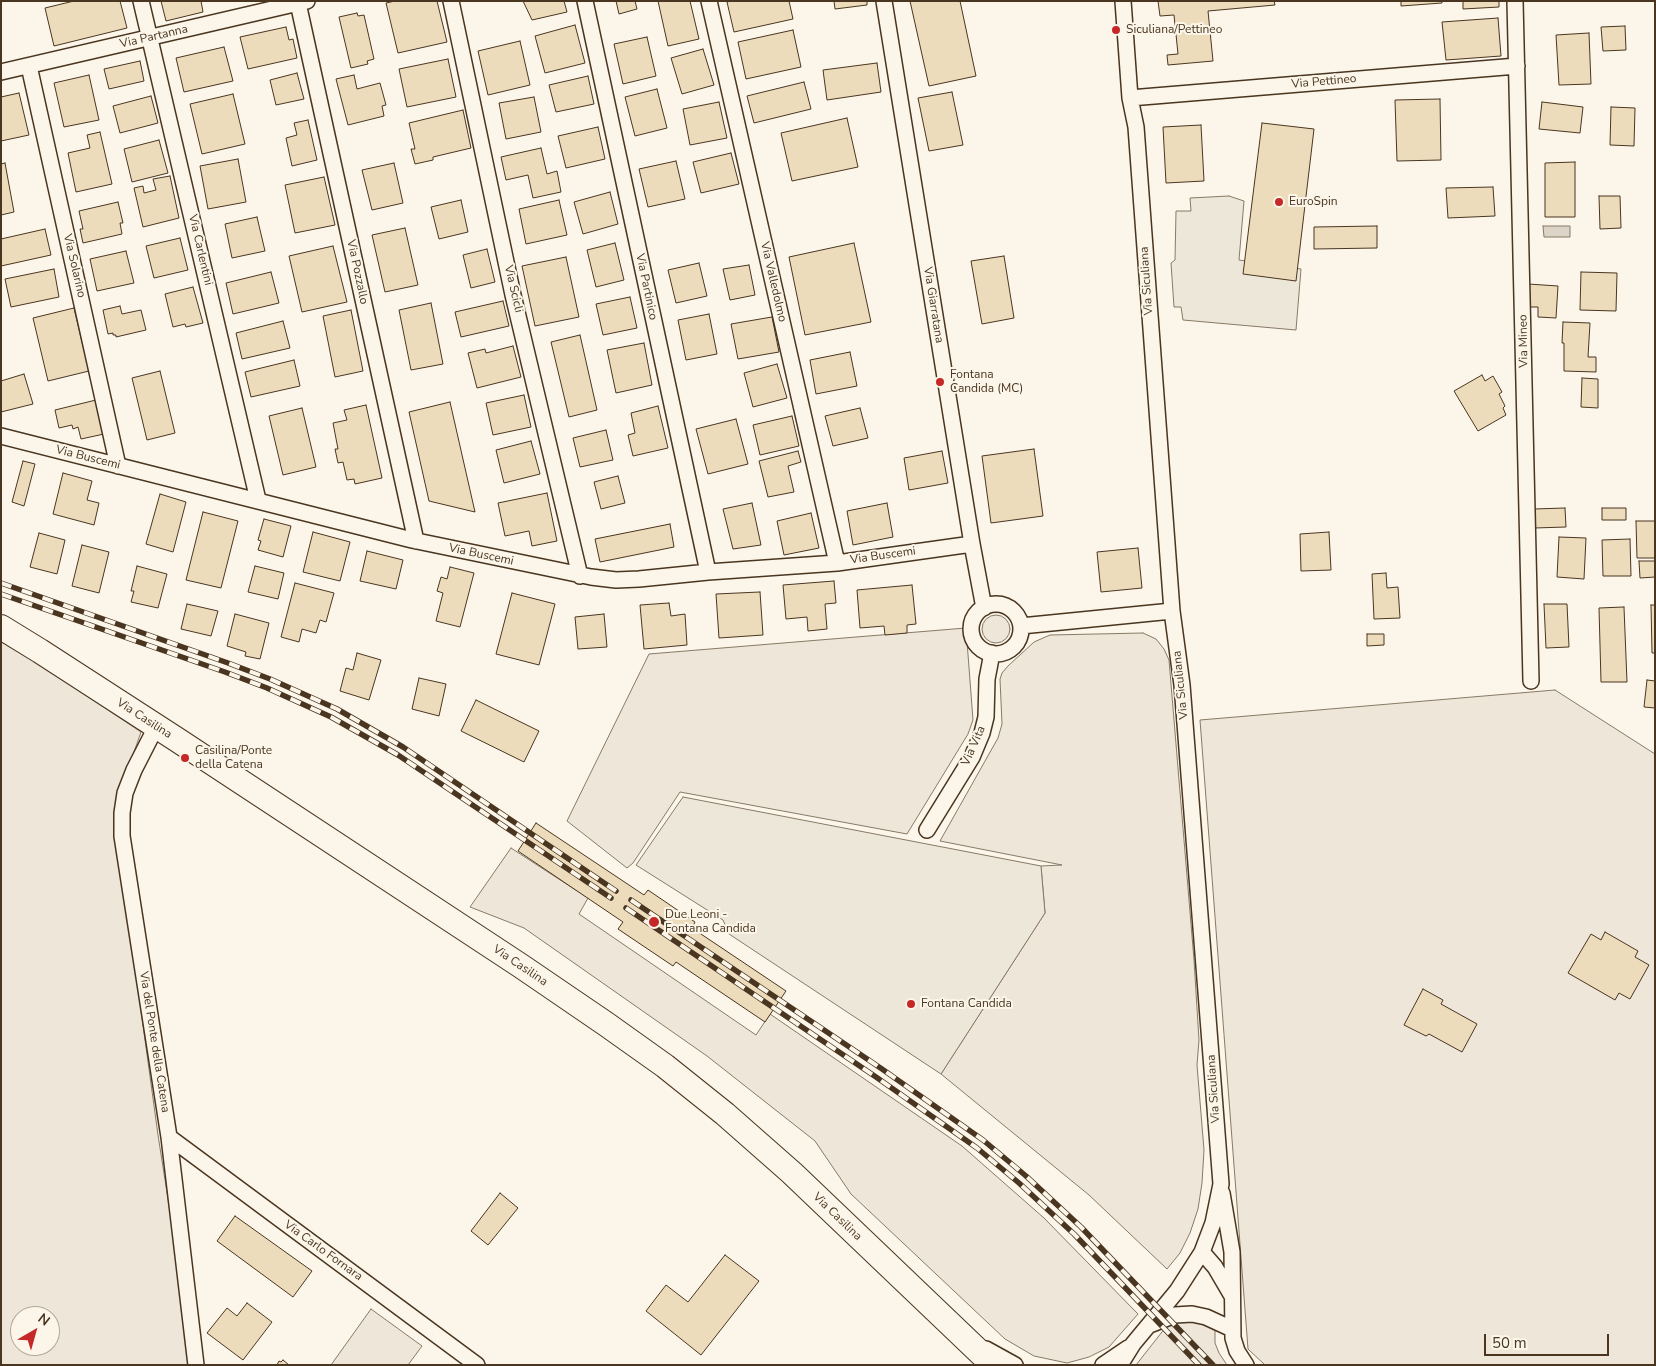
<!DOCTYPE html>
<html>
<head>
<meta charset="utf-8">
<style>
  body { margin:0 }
  #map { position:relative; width:1656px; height:1366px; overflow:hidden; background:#fbf6e9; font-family:"Nunito Sans",sans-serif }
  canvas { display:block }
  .frame { position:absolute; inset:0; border:2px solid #4a3520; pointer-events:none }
  .north { position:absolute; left:10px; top:1306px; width:50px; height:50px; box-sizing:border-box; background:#fbf6e9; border:1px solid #b4a999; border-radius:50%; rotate:38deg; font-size:14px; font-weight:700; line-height:20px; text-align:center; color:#4a3520 }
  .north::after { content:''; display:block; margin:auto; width:18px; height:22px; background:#c62828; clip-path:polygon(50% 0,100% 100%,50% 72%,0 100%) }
  .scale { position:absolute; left:1484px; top:1334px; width:125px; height:22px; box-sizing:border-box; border:2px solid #4a3520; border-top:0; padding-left:6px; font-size:15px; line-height:18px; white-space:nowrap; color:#4a3520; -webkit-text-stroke:4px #fbf6e9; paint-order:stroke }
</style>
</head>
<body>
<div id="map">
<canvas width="1656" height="1366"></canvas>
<div class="frame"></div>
<div class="north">N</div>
<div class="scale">50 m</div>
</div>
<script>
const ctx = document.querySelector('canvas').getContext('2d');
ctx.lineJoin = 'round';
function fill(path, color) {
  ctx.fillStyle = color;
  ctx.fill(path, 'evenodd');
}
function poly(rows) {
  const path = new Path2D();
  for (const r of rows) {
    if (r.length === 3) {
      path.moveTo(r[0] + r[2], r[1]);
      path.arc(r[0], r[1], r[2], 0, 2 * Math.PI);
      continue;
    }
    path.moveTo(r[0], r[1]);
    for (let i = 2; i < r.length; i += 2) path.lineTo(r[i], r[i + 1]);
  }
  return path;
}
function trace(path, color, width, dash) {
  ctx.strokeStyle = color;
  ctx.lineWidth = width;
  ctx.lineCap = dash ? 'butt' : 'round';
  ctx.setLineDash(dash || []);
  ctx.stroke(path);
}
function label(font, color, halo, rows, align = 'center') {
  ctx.font = font + ' "Nunito Sans",sans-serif';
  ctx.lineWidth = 4;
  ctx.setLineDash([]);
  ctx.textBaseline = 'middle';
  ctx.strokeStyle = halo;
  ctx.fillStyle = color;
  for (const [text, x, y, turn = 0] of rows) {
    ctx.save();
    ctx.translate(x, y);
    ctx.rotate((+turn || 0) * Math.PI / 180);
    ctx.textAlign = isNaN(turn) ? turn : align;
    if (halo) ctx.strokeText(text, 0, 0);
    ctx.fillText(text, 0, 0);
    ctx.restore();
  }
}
const green = poly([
  [996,629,14],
  [966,628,973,720,968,734,907,834,680,792,633,863,627,868,567,821,649,654,966,628],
  [1143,633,1156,639,1164,649,1169,660,1194,960,1199,1040,1197,1065,1204,1150,1202,1183,1198,1209,1190,1233,1180,1253,1167,1269,1089,1195,941,1074,1045,913,1041,866,1062,865,940,841,998,738,1002,724,1000,679,1002,673,1008,666,1034,642,1050,635,1143,633],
  [1,641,48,670,141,732,125,778,119,849,158,1135,194,1365,1,1365,1,641],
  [20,1316,50,1316,50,1346,20,1346,20,1316],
  [1555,690,1655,754,1655,1365,1265,1365,1248,1349,1200,720,1555,690],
  [511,848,588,898,579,914,756,1035,770,1014,962,1146,1044,1218,1138,1314,1109,1347,1089,1357,1067,1363,1034,1356,1005,1339,851,1194,815,1141,707,1056,524,928,470,907,511,848],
  [371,1309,422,1346,408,1365,331,1365,371,1309],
  [1176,1318,1210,1321,1215,1331,1215,1343,1219,1353,1227,1365,1136,1365,1169,1323,1176,1318]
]);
const parking = poly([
  [1229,196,1244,201,1239,260,1301,269,1296,330,1183,320,1181,307,1174,307,1171,263,1175,260,1176,211,1191,211,1190,198,1229,196],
  [683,797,1041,866,1045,913,941,1074,729,934,723,920,636,865,683,797]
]);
const water = poly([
  [1543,226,1570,226,1570,237,1544,237,1543,226]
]);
const building = poly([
  [74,1,120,1,127,28,54,46,45,8,74,1],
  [161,1,201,1,203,12,166,21,161,1],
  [395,1,437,1,447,42,398,53,386,3,395,1],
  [523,1,564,1,567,12,532,20,523,1],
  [616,1,635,1,637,9,619,14,616,1],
  [658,1,690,1,699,39,668,46,658,1],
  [731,1,789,1,793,19,734,32,727,2,731,1],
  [834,1,867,1,867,5,835,9,834,1],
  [910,1,960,1,976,76,929,86,910,1],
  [1158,1,1274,1,1275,5,1208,11,1213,61,1168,65,1167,55,1178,54,1174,15,1160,16,1158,1],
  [1401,1,1442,1,1442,3,1401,6,1401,1],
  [1463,1,1499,1,1499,7,1463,9,1463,1],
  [357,13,358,16,364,15,374,59,367,61,368,64,351,68,339,17,357,13],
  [1498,18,1501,56,1446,60,1442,22,1498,18],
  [575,25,585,63,545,73,535,36,575,25],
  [1625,26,1626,50,1603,51,1601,27,1625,26],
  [286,27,289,40,293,39,297,58,248,69,240,37,286,27],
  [793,30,801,67,746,79,738,42,793,30],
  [1589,33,1591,84,1559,85,1556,35,1589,33],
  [647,37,656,76,623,84,614,44,647,37],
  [520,41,530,85,488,95,478,51,520,41],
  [224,47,233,81,184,92,176,58,224,47],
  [703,49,714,85,682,94,671,58,703,49],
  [448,59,456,97,407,107,399,69,448,59],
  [140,61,144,81,109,89,104,69,140,61],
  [877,63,881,92,827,100,823,70,877,63],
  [297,73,304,99,276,105,270,80,297,73],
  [89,75,99,120,64,127,54,83,89,75],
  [354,75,357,89,380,83,386,105,382,106,384,116,348,125,336,79,354,75],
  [588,76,594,104,556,112,549,85,588,76],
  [804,82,811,109,754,123,747,96,804,82],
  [657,89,667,128,635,136,625,97,657,89],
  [952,92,963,145,929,151,918,98,952,92],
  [19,93,29,135,1,141,1,97,19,93],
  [233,94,245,144,202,154,190,104,233,94],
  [151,96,158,123,120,133,113,106,151,96],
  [534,97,541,132,506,139,499,103,534,97],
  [1440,99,1441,160,1397,161,1395,100,1440,99],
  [719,102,727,138,690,145,683,109,719,102],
  [1542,102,1583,107,1580,133,1539,129,1542,102],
  [1611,107,1635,108,1634,146,1610,145,1611,107],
  [463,110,471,148,433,157,433,160,415,164,411,149,415,149,409,123,463,110],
  [847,118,858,167,792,181,781,133,847,118],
  [308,120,317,160,292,166,286,138,297,135,294,123,308,120],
  [1262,123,1314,129,1296,281,1243,274,1262,123],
  [1201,125,1204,181,1166,183,1163,127,1201,125],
  [598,127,605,159,566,168,558,136,598,127],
  [100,132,112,184,76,192,68,153,90,148,87,135,100,132],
  [159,140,168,173,132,182,124,149,159,140],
  [541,148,547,174,557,171,561,192,533,198,528,175,506,180,501,157,541,148],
  [731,153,739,184,701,193,693,162,731,153],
  [238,159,246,202,208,209,200,166,238,159],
  [676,161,685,199,648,207,639,169,676,161],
  [1575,162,1575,217,1545,217,1545,163,1575,162],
  [5,163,14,212,1,215,1,164,5,163],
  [394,163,403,203,372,210,362,170,394,163],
  [170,176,179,218,143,227,134,188,143,186,144,193,156,190,153,179,170,176],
  [324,177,335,225,295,233,285,185,324,177],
  [1493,187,1495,216,1448,218,1446,188,1493,187],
  [610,192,618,224,583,234,574,202,610,192],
  [1599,196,1620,196,1621,228,1600,229,1599,196],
  [461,200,468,232,439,239,431,207,461,200],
  [559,200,567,235,526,244,519,209,559,200],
  [118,202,123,223,120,223,122,234,83,243,80,229,83,229,79,211,118,202],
  [257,217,265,251,232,258,225,224,257,217],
  [1377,226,1377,248,1314,249,1314,227,1377,226],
  [405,228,418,285,385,292,372,235,405,228],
  [45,229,51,255,1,266,1,239,45,229],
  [180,238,188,270,154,278,146,246,180,238],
  [615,243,624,280,596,287,587,250,615,243],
  [854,243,871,322,805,335,789,257,854,243],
  [333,246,347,302,302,312,289,256,333,246],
  [487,249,495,282,471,288,463,255,487,249],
  [126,251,134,283,97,291,90,259,126,251],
  [1004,256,1014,318,982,324,971,261,1004,256],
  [566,257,579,317,535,326,522,266,566,257],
  [699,263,707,296,676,303,668,270,699,263],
  [749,265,755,295,730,300,723,269,749,265],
  [54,269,59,297,11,307,5,279,54,269],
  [271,272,279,303,233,314,226,283,271,272],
  [1581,272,1617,273,1616,311,1580,310,1581,272],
  [1528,284,1558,286,1556,318,1538,317,1538,307,1527,307,1528,284],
  [193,287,203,323,186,327,185,324,173,327,165,294,193,287],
  [630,297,637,328,603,335,596,304,630,297],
  [503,301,509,326,461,337,455,312,503,301],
  [431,303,443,364,411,370,399,310,431,303],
  [120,306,122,314,141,310,146,330,116,337,116,335,113,335,113,333,108,334,103,310,120,306],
  [74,308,89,371,48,381,33,318,74,308],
  [351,310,363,371,335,377,323,316,351,310],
  [709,314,717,354,686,360,678,320,709,314],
  [772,317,779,352,738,359,731,324,772,317],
  [283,321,290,348,242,359,236,333,283,321],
  [1563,322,1590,323,1588,357,1596,357,1596,372,1564,371,1564,343,1562,343,1563,322],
  [580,335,597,410,569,417,551,342,580,335],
  [644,343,652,385,616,393,607,350,644,343],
  [513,346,521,377,477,388,468,353,485,349,486,353,513,346],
  [850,352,857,386,816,394,810,360,850,352],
  [294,360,300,386,251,397,245,372,294,360],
  [777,364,787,398,753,407,744,373,777,364],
  [160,371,175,433,147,440,132,378,160,371],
  [24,374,33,404,1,412,1,381,24,374],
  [1482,375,1485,381,1493,376,1502,392,1499,394,1505,406,1503,408,1506,415,1478,431,1454,391,1482,375],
  [1582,378,1598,379,1598,408,1581,407,1582,378],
  [524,395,531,427,493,435,486,403,524,395],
  [96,400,104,434,81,439,78,427,73,429,72,425,59,428,55,410,96,400],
  [450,402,475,512,429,501,409,412,450,402],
  [366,405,382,478,355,484,354,479,347,480,343,462,338,463,335,449,338,449,333,423,347,420,344,410,366,405],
  [658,406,668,448,633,456,628,435,635,433,631,413,658,406],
  [302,408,316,467,283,475,269,416,302,408],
  [860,408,868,438,833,446,825,416,860,408],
  [792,416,799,446,760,455,753,425,792,416],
  [736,419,748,464,708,474,696,429,736,419],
  [606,430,613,460,580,467,573,438,606,430],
  [531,441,540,474,504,483,496,450,531,441],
  [1034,449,1043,516,991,523,982,456,1034,449],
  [798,451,801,462,788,466,794,492,768,497,759,461,798,451],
  [942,451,948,483,909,490,904,458,942,451],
  [23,461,35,464,24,506,12,502,23,461],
  [63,473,92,481,87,500,99,503,94,525,53,514,63,473],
  [618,476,625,503,601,509,594,482,618,476],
  [547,493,557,541,532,546,529,531,505,536,498,503,547,493],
  [160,494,186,502,173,552,146,544,160,494],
  [752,503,761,545,733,549,723,509,752,503],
  [887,503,893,537,853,545,847,511,887,503],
  [1565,508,1566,527,1534,528,1534,509,1565,508],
  [1602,508,1626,508,1626,520,1602,520,1602,508],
  [203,512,238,521,221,588,186,580,203,512],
  [811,513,819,548,784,555,777,521,811,513],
  [264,519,291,526,283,557,258,550,261,541,258,540,264,519],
  [1636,521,1655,521,1655,558,1637,558,1636,521],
  [670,524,674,547,600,562,595,539,670,524],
  [313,532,350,542,340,581,303,572,313,532],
  [1329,532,1331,570,1301,571,1300,534,1329,532],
  [39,533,65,540,57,574,30,567,39,533],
  [1559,537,1586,538,1584,579,1557,577,1559,537],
  [1630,539,1631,576,1603,576,1602,540,1630,539],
  [82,545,109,552,99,593,72,586,82,545],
  [1138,548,1142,588,1101,592,1097,552,1138,548],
  [367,551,403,560,396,589,360,581,367,551],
  [1639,561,1655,561,1655,577,1640,578,1639,561],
  [137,566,167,574,158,608,131,602,134,591,131,591,137,566],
  [255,566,284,573,278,599,248,592,255,566],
  [450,567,474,573,460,627,436,621,443,593,437,591,441,577,447,579,450,567],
  [1386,573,1387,588,1398,587,1400,618,1374,619,1372,574,1386,573],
  [834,581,836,603,825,604,827,629,808,631,807,617,786,619,783,585,834,581],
  [295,583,334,593,326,622,320,620,316,633,302,629,299,642,281,637,295,583],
  [912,585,916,624,907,625,907,633,885,635,884,626,860,628,857,590,912,585],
  [760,592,763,635,719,638,716,594,760,592],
  [512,593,555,604,539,665,496,654,512,593],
  [669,603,671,616,685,614,687,645,644,649,640,605,669,603],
  [187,604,218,611,211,636,181,629,187,604],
  [1544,604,1567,604,1569,647,1546,648,1544,604],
  [1651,605,1655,605,1655,653,1652,653,1651,605],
  [1624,607,1627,682,1601,682,1599,608,1624,607],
  [235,614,269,623,260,659,245,656,246,652,227,646,235,614],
  [604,614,607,647,578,649,575,617,604,614],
  [1367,634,1384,634,1384,645,1367,646,1367,634],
  [357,653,381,660,369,700,340,691,346,668,353,670,357,653],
  [419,678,446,684,439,716,412,709,419,678],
  [1647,680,1655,681,1655,708,1644,707,1647,680],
  [476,700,539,731,524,762,461,731,476,700],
  [536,823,644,895,648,890,695,922,692,928,786,991,765,1022,676,962,673,966,618,929,623,922,518,851,536,823],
  [1605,932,1638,951,1635,957,1649,965,1630,999,1619,993,1615,1000,1568,973,1591,934,1601,940,1605,932],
  [1423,989,1443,1000,1441,1004,1477,1024,1462,1052,1429,1034,1426,1036,1404,1025,1423,989],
  [500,1193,518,1208,488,1245,471,1231,500,1193],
  [235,1216,312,1271,293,1297,217,1241,235,1216],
  [725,1255,759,1281,701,1355,646,1311,666,1285,688,1302,725,1255],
  [247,1303,272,1322,243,1360,207,1333,227,1308,237,1316,247,1303],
  [283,1360,289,1365,277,1365,279,1361,281,1362,283,1360]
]);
const minor = poly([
  [141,1,258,500],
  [451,1,513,295,580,576],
  [585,1,708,572],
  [709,1,837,563],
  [884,1,972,544,984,608],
  [1515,1,1531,681],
  [298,3,416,541],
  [29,66,118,466],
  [1,72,307,1],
  [1130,98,1517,66],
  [1,436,412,540,591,577,616,580,639,579,708,572,837,563,972,544],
  [996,629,25],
  [1021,626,1172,611],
  [156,727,134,770,125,793,122,813,122,836,169,1137,196,1365],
  [927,830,972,757,982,733,986,717,987,679,992,653],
  [169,1137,477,1365],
  [1222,1193,1232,1252,1233,1338,1237,1351,1246,1365],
  [1202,1252,1215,1267,1232,1296],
  [1152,1324,1175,1315,1192,1314,1206,1317,1232,1329],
  [986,1349,1015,1365],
  [1103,1365,1128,1348],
  [1120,1365,1133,1344,1177,1291,1202,1252,1213,1223,1221,1184,1182,685,1172,611,1136,127,1130,98,1123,1]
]);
const primary = poly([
  [1,627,40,651,176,739,521,966,606,1024,665,1066,725,1114,792,1173,993,1365]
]);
const rail = poly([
  [1,583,228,663,270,679,337,709,403,747,616,891],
  [1,594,225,672,267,688,331,717,398,755,611,898],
  [631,900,882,1069,983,1140,1026,1176,1081,1227,1213,1365],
  [626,908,876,1077,977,1148,1019,1183,1074,1234,1199,1365]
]);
const markers = [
  [1116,30,5,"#c62828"],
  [1279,202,5,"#c62828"],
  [940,382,5,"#c62828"],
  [185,758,5,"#c62828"],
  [654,922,6,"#c62828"],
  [911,1004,5,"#c62828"]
];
const poiNames = [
  ["Siculiana/Pettineo",1126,30],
  ["EuroSpin",1289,202],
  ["Fontana",950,375],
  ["Candida (MC)",950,389],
  ["Casilina/Ponte",195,751],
  ["della Catena",195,765],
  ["Due Leoni -",665,915],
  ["Fontana Candida",665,929],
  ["Fontana Candida",921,1004]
];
const streetNames = [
  ["Via Partanna",154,37,-13],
  ["Via Pettineo",1324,82,-5],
  ["Via Carlentini",200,250,77],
  ["Via Solarino",74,266,77],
  ["Via Pozzallo",357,272,78],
  ["Via Siculiana",1147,281,-94],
  ["Via Valledolmo",773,282,77],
  ["Via Partinico",646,287,78],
  ["Via Scicli",513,289,77],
  ["Via Giarratana",933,305,81],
  ["Via Mineo",1524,341,-91],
  ["Via Buscemi",88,458,14],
  ["Via Buscemi",481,555,12],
  ["Via Buscemi",883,556,-8],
  ["Via Siculiana",1181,685,-96],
  ["Via Casilina",144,719,33],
  ["Via Vita",974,746,-66],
  ["Via Casilina",520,966,34],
  ["Via del Ponte della Catena",154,1042,81],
  ["Via Siculiana",1214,1089,-94],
  ["Via Casilina",837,1217,44],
  ["Via Carlo Fornara",323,1251,36]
];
fill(green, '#ede6d9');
trace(green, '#887966', 1);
fill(parking, '#ede7d9');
trace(parking, '#887966', 1);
fill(water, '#dcd4c6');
trace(water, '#887966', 1);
fill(building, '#ecdcbc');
trace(building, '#4a3520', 1);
trace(minor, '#4a3520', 18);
trace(primary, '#4a3520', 26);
trace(minor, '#fbf6e9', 15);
trace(primary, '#fbf6e9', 24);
trace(rail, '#4a3520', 5.5);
trace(rail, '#fbf6e9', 4, [11]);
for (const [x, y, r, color] of markers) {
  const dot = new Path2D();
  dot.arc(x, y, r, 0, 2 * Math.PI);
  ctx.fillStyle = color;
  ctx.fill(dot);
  trace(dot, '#fbf6e9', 2);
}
label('12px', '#4a3520', '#fbf6e9', poiNames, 'left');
label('12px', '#4a3520', '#fbf6e9', streetNames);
</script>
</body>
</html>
